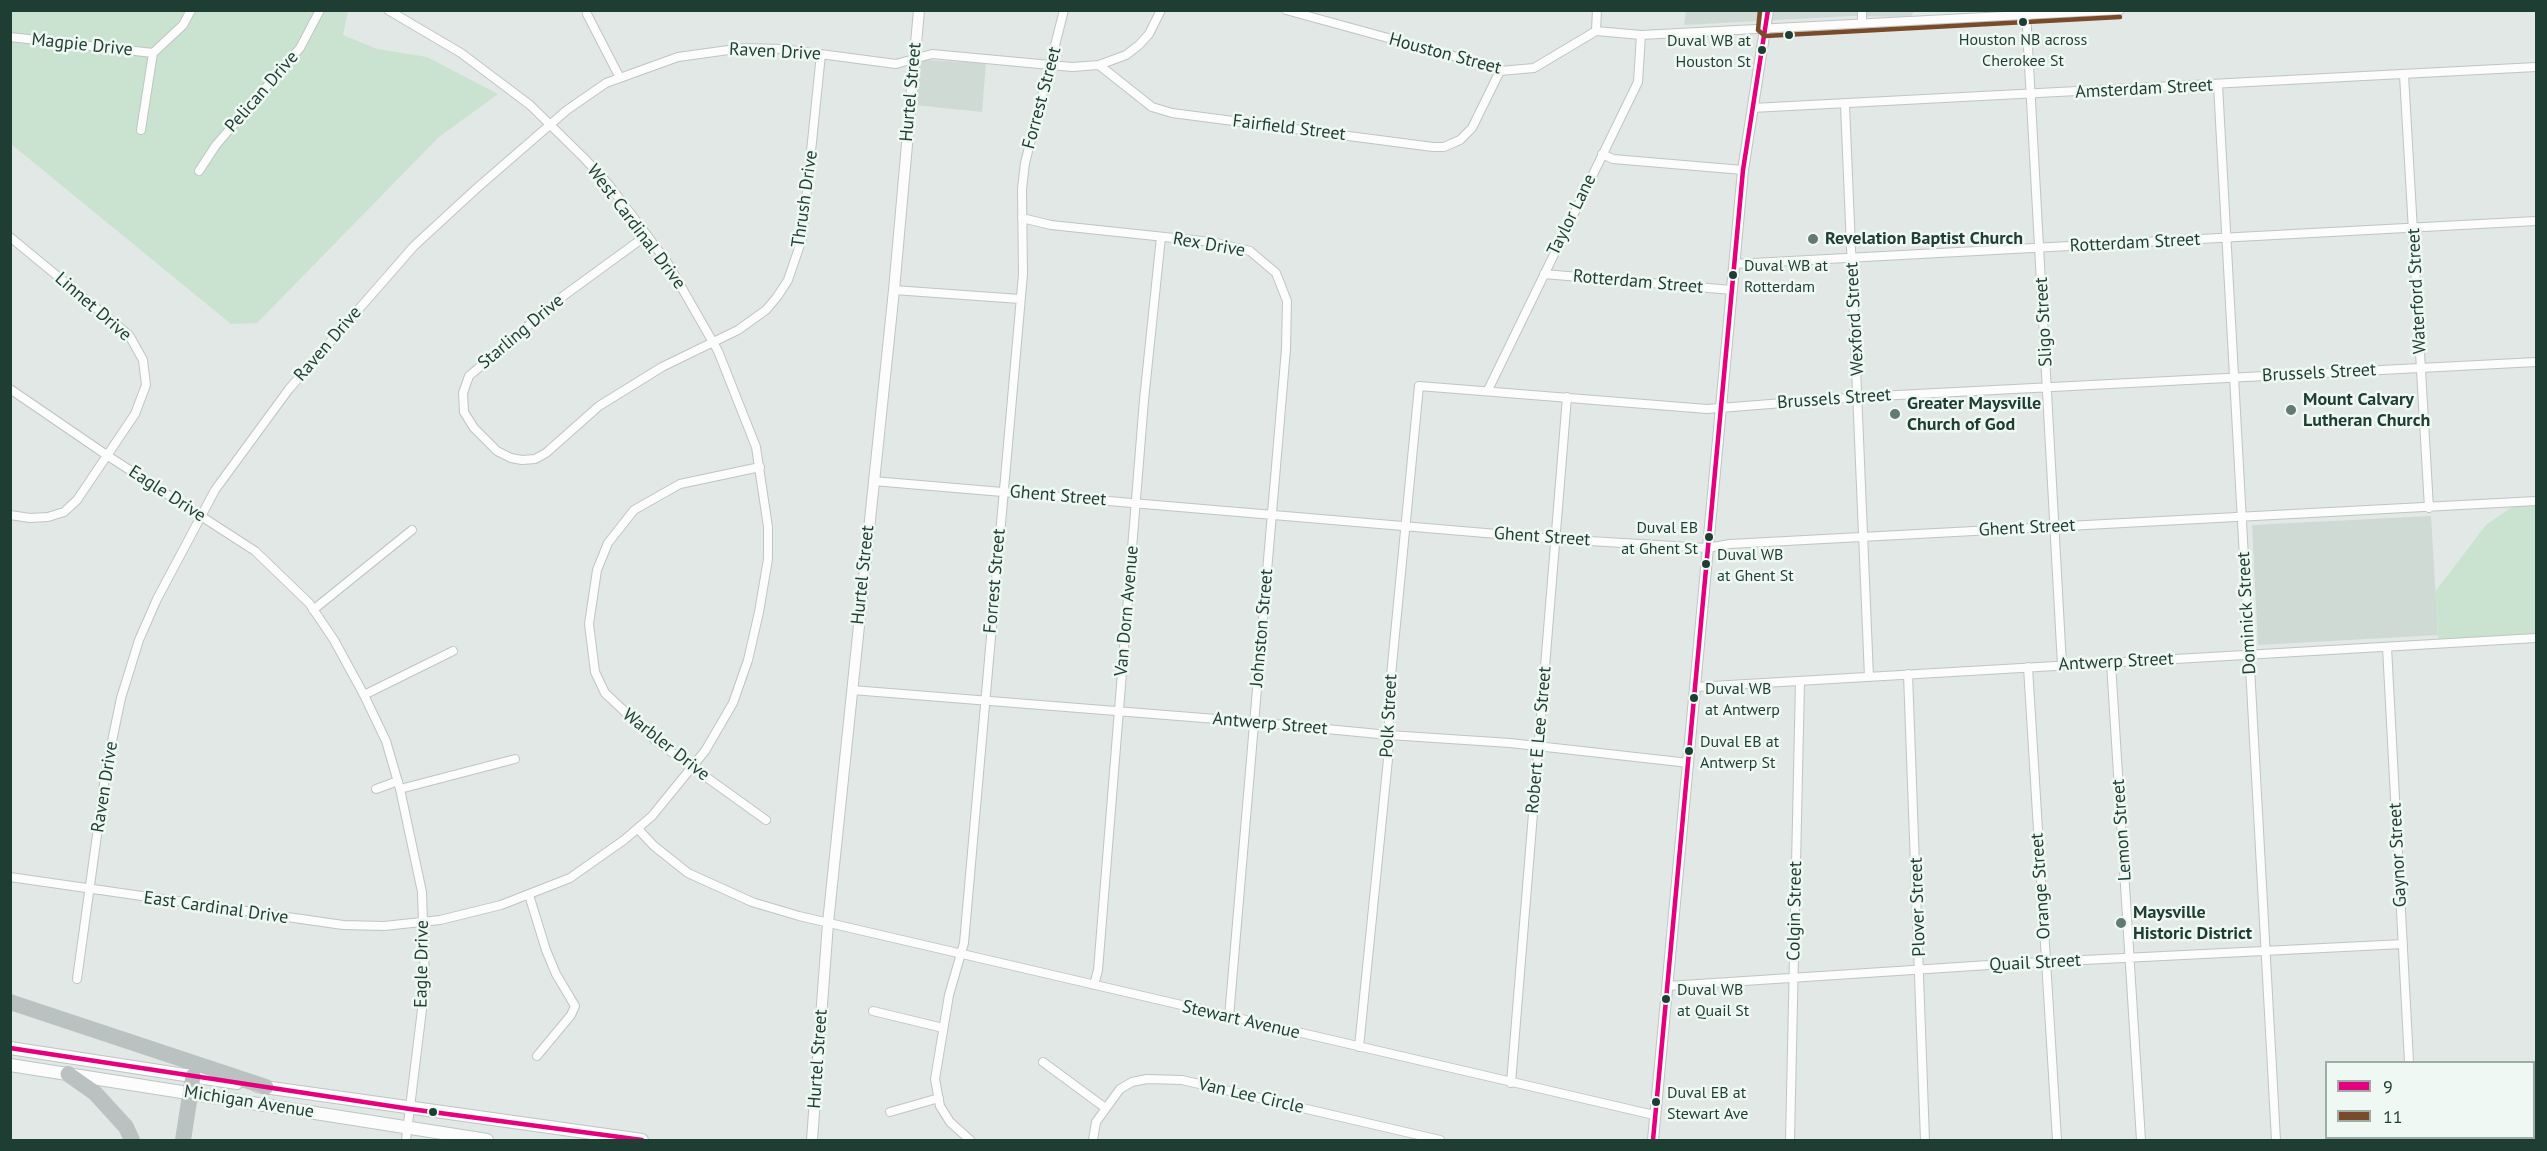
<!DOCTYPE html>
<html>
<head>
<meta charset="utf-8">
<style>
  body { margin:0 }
  #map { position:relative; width:2547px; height:1151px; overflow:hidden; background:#e2e8e5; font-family:"PT Sans",sans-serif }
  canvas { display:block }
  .frame { position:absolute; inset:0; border:12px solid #1e3d33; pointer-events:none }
  .legend { position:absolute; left:2325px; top:1061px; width:210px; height:78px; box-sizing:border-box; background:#eff8f3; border:2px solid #9bada6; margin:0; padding:8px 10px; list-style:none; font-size:18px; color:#1e3d33 }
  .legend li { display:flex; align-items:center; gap:12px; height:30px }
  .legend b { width:30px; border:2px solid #9bada6 }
</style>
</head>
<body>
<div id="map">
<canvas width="2547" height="1151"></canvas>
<div class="frame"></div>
<ul class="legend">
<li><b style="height:8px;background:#e5007d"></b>9</li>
<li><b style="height:8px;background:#7a4b2a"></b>11</li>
</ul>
</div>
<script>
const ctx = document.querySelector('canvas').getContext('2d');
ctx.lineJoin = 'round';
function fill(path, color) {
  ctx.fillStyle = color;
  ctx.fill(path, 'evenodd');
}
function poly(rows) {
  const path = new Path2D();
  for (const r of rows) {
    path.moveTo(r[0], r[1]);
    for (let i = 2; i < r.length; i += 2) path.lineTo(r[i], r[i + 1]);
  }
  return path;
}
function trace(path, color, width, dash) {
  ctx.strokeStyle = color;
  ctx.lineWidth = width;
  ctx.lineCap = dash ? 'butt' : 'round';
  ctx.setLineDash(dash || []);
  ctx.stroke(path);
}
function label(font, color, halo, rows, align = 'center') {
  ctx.font = font + ' "PT Sans",sans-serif';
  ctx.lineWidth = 5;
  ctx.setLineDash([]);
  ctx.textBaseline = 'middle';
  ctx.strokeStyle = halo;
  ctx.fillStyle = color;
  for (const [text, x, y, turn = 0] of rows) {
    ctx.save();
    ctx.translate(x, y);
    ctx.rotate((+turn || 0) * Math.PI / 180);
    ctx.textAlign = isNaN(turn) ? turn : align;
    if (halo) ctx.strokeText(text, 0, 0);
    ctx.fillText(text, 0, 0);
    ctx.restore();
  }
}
const built = poly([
  [1686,11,1914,11,1911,17,1852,16,1684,25],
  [921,60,986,63,982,112,915,105],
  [2431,516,2438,635,2258,645,2252,525]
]);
const green = poly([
  [10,11,348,11,343,35,377,49,427,57,498,94,439,137,257,323,231,324,11,144],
  [2536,501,2536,638,2439,644,2435,592,2486,525,2519,502]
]);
const minor = poly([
  [1286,10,1468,60,1500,71,1534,68,1596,31],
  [2026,10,2062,665],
  [587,14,620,78],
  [1862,23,1862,10],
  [1596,31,1641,35,2120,10],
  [1596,31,1597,10],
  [10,37,153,53,183,25,191,10],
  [1099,65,1152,107,1172,113,1433,147,1444,147,1460,140,1472,128,1500,71],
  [2404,75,2429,508],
  [2218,85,2276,1140],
  [1845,105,1869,677],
  [1752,108,2536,67],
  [141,130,153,53],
  [1602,154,1613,159,1743,170],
  [199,171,216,145,300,48,320,10],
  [1022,218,1051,225,1212,242,1250,251,1276,273,1287,301,1286,349,1229,1017],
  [647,235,562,297,469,376,463,393,464,412,474,428,497,451,511,458,522,460,535,459,546,453,599,406,662,367,738,330,766,310,777,297,788,280,802,239,821,54],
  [10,237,129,335,143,360,146,385,135,414,77,500,64,512,48,517,30,518,10,515],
  [1734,264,2536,221],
  [1544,274,1732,290],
  [894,290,1020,299],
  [10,389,108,456,255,551,309,603,334,640,364,695,386,741,400,789,422,892,425,985,406,1140],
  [1488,390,1638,82,1641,35],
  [760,467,680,484,634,510,608,543,597,570,589,624,595,672,605,693,656,741,766,820],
  [873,481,1556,539,1707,548,1730,544,2536,501],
  [313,610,412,530],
  [2387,647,2409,1062],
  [2111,663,2141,1140],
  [2028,667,2057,1140],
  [1908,674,1925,1140],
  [1695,687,2536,638],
  [852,690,1254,722,1389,735,1510,743,1689,763],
  [364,695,453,651],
  [376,789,398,781],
  [400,789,515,759],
  [638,829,654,846,688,873,752,902,799,916,1654,1115],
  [10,877,343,925,384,926,440,920,501,905,570,878,624,840,652,816,705,751,733,703,748,660,759,612,768,559,768,527,756,447,718,351,667,262,609,185,584,158,530,105,461,53,388,10],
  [529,895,546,950,556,974,575,1006,571,1015,537,1056],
  [77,979,106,770,121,698,139,640,157,599,215,490,289,389,414,246,477,188,567,110,606,83,678,57,743,48,782,49,896,64,932,54,1072,67,1099,65,1126,55,1139,45,1149,34,1161,10],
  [1094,985,1098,970,1144,400,1161,237],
  [1668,986,2004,964,2403,944],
  [873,1011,943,1028],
  [1359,1047,1388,759,1390,686,1419,386,1707,409,1859,397,2536,362],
  [1043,1062,1104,1107],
  [1511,1083,1567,397],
  [890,1112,939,1098],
  [2414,1138,2414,1140],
  [970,1140,950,1122,940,1106,935,1079,949,995,964,943,1023,274,1022,189,1025,163,1064,10],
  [1093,1140,1096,1122,1120,1089,1132,1082,1147,1079,1182,1080,1440,1140],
  [1790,1140,1800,681]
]);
const tertiary = poly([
  [812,1140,828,923,894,290,919,10],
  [1653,1140,1743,170,1768,10]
]);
const secondary = poly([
  [10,1048,237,1083],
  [10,1065,487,1140],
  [257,1086,642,1140]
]);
const motorway = poly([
  [10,1002,266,1087],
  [68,1074,95,1093,126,1127,132,1140],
  [183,1140,193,1076]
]);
const bus1 = poly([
  [10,1048,410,1109,642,1140],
  [1653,1140,1743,170,1768,10]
]);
const bus2 = poly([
  [1760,10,1758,30,1765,36,2120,17]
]);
const markers = [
  [2023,22,5,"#1e3d33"],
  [1789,35,5,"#1e3d33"],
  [1762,50,5,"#1e3d33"],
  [1813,239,6,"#637971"],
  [1733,275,5,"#1e3d33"],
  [2291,410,6,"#637971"],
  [1895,414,6,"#637971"],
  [1709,537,5,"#1e3d33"],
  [1706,564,5,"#1e3d33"],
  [1694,698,5,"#1e3d33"],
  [1689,751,5,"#1e3d33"],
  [2121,923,6,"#637971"],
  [1666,999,5,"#1e3d33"],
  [1656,1102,5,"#1e3d33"],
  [433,1112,5,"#1e3d33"]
];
const busNames = [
  ["Houston NB across",2023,40,"center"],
  ["Cherokee St",2023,61,"center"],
  ["Duval WB at",1751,41,"right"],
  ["Houston St",1751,62,"right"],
  ["Duval WB at",1744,266],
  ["Rotterdam",1744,287],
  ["Duval EB",1698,528,"right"],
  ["at Ghent St",1698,549,"right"],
  ["Duval WB",1717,555],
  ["at Ghent St",1717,576],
  ["Duval WB",1705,689],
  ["at Antwerp",1705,710],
  ["Duval EB at",1700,742],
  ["Antwerp St",1700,763],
  ["Duval WB",1677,990],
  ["at Quail St",1677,1011],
  ["Duval EB at",1667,1093],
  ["Stewart Ave",1667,1114]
];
const streetNames = [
  ["Magpie Drive",82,45,6],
  ["Raven Drive",775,52,3],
  ["Houston Street",1445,54,15],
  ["Amsterdam Street",2144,89,-3],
  ["Pelican Drive",262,92,-49],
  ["Hurtel Street",911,92,-85],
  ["Forrest Street",1042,98,-75],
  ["Fairfield Street",1289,128,7],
  ["Thrush Drive",805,199,-82],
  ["Taylor Lane",1572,215,-64],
  ["West Cardinal Drive",636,227,53],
  ["Rotterdam Street",2135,243,-3],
  ["Rex Drive",1209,245,10],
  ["Rotterdam Street",1638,282,5],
  ["Waterford Street",2417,291,-93],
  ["Linnet Drive",93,307,41],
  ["Wexford Street",1855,319,-93],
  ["Sligo Street",2044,322,-93],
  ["Starling Drive",521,332,-40],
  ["Raven Drive",328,344,-49],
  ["Brussels Street",2319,373,-3],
  ["Brussels Street",1834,399,-4],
  ["Eagle Drive",167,494,33],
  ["Ghent Street",1058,496,5],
  ["Ghent Street",2027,528,-3],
  ["Ghent Street",1542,537,4],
  ["Hurtel Street",863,575,-84],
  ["Forrest Street",995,581,-85],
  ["Van Dorn Avenue",1127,611,-85],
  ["Dominick Street",2247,613,-93],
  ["Johnston Street",1262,628,-85],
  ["Antwerp Street",2116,662,-3],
  ["Polk Street",1389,716,-87],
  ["Antwerp Street",1270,724,5],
  ["Robert E Lee Street",1539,740,-85],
  ["Warbler Drive",666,745,38],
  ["Raven Drive",105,787,-81],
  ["Lemon Street",2122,830,-94],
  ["Gaynor Street",2398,855,-93],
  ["Orange Street",2041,886,-94],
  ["Plover Street",1918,907,-92],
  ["East Cardinal Drive",216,908,8],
  ["Colgin Street",1795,911,-89],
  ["Quail Street",2035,963,-3],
  ["Eagle Drive",422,964,-89],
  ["Stewart Avenue",1241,1020,13],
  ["Hurtel Street",818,1059,-86],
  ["Van Lee Circle",1251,1096,13],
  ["Michigan Avenue",249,1102,9]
];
const poiNames = [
  ["Revelation Baptist Church",1825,239],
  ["Mount Calvary",2303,400],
  ["Lutheran Church",2303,421],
  ["Greater Maysville",1907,404],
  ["Church of God",1907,425],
  ["Maysville",2133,913],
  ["Historic District",2133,934]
];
fill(built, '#cfdad5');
fill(green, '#c9e3d0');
trace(minor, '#bfc5c2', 10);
trace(tertiary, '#bfc5c2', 12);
trace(secondary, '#bdc6c2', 14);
trace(motorway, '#bbc5c1', 16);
trace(minor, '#fbfcfb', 8);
trace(tertiary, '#fbfcfb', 10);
trace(secondary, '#fbfcfb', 12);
trace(motorway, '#b9c2c0', 15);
trace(bus1, '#e5007d', 4.5);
trace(bus2, '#7a4b2a', 4.5);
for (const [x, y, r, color] of markers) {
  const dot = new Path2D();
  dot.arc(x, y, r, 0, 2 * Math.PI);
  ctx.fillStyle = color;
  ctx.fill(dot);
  trace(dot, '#eff8f3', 2);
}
label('16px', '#1e3d33', '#eff8f3', busNames, 'left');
label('18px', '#1e3d33', '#eff8f3', streetNames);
label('bold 18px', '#1e3d33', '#eff8f3', poiNames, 'left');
</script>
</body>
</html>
